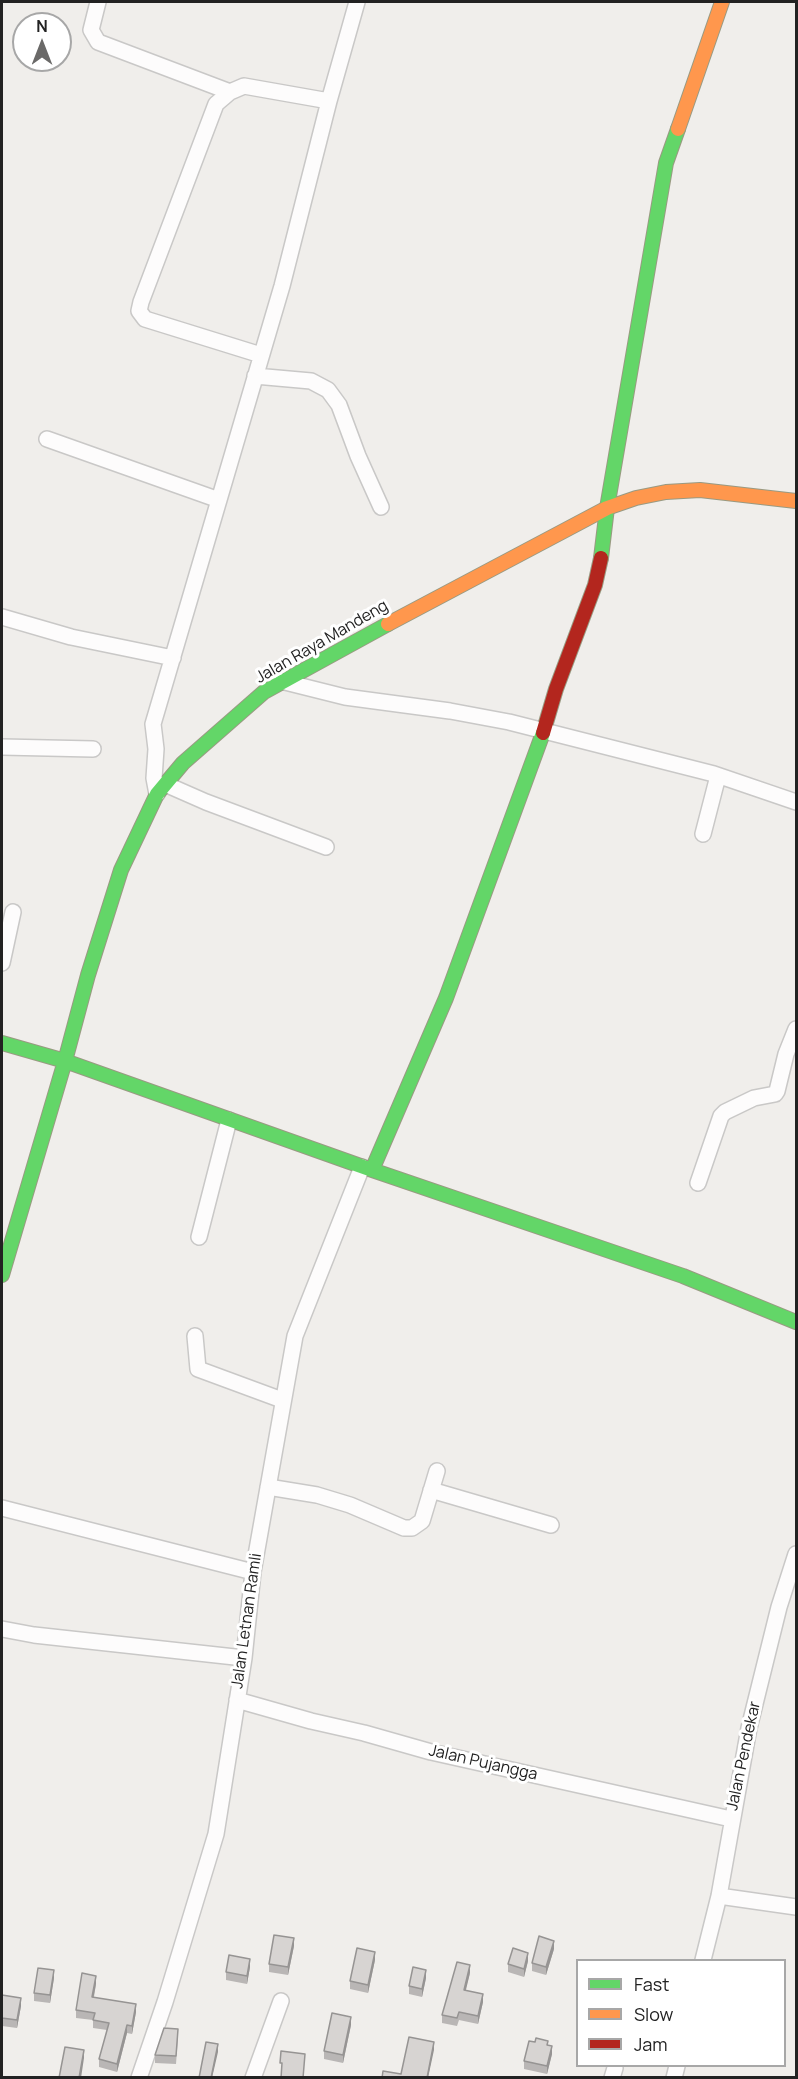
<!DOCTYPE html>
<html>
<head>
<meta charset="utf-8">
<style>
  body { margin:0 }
  #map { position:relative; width:798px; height:2079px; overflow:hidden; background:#f0eeeb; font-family:Manrope,sans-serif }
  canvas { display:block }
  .frame { position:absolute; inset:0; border:3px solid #222; pointer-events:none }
  .legend { position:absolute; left:576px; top:1959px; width:210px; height:108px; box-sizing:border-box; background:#fff; border:2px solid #a7a7a7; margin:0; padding:8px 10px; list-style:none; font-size:18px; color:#222 }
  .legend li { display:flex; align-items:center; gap:12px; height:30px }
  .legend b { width:30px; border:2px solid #a7a7a7 }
  .north { position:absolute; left:12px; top:12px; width:60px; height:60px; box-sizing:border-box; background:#fff; border:2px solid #a7a7a7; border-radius:50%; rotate:0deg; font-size:16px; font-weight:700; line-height:24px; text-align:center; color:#222 }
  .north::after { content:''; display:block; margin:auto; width:21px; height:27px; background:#6a6968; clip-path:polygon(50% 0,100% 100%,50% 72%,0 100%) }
</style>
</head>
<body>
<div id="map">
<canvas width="798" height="2079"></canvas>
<div class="frame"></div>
<ul class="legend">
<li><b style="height:8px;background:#63d668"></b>Fast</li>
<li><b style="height:8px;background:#ff974d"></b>Slow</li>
<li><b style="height:8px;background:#b3261e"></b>Jam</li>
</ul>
<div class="north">N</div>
</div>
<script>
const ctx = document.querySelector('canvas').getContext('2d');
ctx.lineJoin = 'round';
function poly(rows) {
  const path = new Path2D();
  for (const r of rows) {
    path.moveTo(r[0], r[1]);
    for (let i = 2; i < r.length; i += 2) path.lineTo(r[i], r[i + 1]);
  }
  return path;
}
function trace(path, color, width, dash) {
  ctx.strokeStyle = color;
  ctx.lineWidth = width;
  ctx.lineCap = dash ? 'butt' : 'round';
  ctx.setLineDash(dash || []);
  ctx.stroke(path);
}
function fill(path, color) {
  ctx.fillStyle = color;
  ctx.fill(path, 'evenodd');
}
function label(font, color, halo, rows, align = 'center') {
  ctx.font = font + ' Manrope,sans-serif';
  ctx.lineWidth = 6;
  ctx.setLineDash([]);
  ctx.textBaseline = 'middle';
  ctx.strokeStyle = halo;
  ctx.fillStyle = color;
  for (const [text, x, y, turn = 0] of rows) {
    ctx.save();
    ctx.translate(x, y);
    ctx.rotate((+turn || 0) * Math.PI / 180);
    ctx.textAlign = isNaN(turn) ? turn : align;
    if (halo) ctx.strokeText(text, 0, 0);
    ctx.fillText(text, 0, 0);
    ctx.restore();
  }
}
const street = poly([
  [98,2,91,30,98,42,230,92],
  [261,355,145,319,139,311,141,302,216,104,230,92,244,86,329,101],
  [255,376,311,381,328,390,339,405,358,456,381,507],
  [47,439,219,500],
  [2,617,71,637,173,658],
  [281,681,345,697,450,711,509,722,714,774,796,802],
  [2,747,93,749],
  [165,784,206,802,326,847],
  [157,794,154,778,156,749,153,724,282,286,329,101,357,2],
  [703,834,718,776],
  [2,963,13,912],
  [698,1183,721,1116,725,1112,754,1098,775,1094,777,1091,786,1054,796,1029],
  [199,1237,229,1120],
  [195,1336,198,1369,282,1400],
  [268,1487,317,1495,350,1505,404,1528,412,1528,422,1521,437,1471],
  [431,1490,551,1525],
  [2,1508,253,1572],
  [2,1629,34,1635,244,1658],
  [237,1700,311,1721,364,1733,431,1752,731,1819],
  [719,1896,796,1907],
  [703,1960,719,1896,749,1728,779,1607,796,1554],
  [139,2078,165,2002,216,1834,244,1658,253,1572,295,1336,362,1167],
  [253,2078,281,2001],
  [612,2078,615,2068],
  [674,2078,677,2066]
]);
const fast = poly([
  [601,558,607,508,666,163,678,129],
  [2,1043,65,1061,372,1170,683,1276,796,1322],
  [372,1170,446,998,543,733],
  [2,1275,65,1061,88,975,121,870,157,794,183,763,264,692,388,624]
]);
const slow = poly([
  [678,129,722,2],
  [388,624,607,508,636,498,666,492,700,490,796,501]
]);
const jam = poly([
  [543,733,556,689,595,585,601,558]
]);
const wall = poly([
  [294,1946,288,1975,269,1972,269,1964],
  [554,1949,546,1975,532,1971,532,1963],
  [375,1960,368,1993,350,1989,350,1981],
  [528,1961,524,1977,508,1972,508,1964],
  [250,1967,247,1984,226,1980,226,1972],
  [470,1973,465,1991,483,2002,478,2024,459,2020,457,2026,442,2023,442,2015],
  [54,1978,50,2003,34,2001,34,1993],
  [426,1978,422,1997,409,1994,409,1986],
  [96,1984,94,1997,136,2012,132,2034,127,2033,117,2072,99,2067,99,2059,107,2030,93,2028,93,2020,76,2018,76,2010],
  [2,1995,21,2006,17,2028,2,2026],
  [351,2025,343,2063,324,2059,324,2051],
  [178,2037,176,2064,155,2063,155,2055],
  [548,2045,552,2054,547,2074,524,2069,524,2061]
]);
const shadedWall = poly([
  [294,1938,294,1946,288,1975,288,1967],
  [554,1941,554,1949,546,1975,546,1967],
  [375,1952,375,1960,368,1993,368,1985],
  [528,1953,528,1961,524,1977,524,1969],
  [250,1959,250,1967,247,1984,247,1976],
  [470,1965,470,1973,464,1998,464,1990],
  [54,1970,54,1978,50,2003,50,1995],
  [426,1970,426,1978,422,1997,422,1989],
  [96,1976,96,1984,92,2005,92,1997],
  [483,1994,483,2002,478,2024,478,2016],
  [21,1998,21,2006,17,2028,17,2020],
  [136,2004,136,2012,132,2034,132,2026],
  [351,2017,351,2025,343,2063,343,2055],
  [127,2025,127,2033,117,2072,117,2064],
  [434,2042,434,2050,428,2078,427,2078],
  [218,2044,218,2052,212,2078,211,2078],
  [552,2046,552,2054,547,2074,547,2066],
  [84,2050,84,2058,81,2078,79,2078]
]);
const building = poly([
  [274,1935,294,1938,288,1967,269,1964,274,1935],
  [539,1936,554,1941,546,1967,532,1963,539,1936],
  [357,1948,375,1952,368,1985,350,1981,357,1948],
  [513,1948,528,1953,524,1969,508,1964,513,1948],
  [229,1955,250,1959,247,1976,226,1972,229,1955],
  [457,1962,470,1965,464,1990,483,1994,478,2016,459,2012,457,2018,442,2015,457,1962],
  [413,1967,426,1970,422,1989,409,1986,413,1967],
  [38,1968,54,1970,50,1995,34,1993,38,1968],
  [82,1973,96,1976,92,1997,136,2004,132,2026,127,2025,117,2064,99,2059,109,2023,93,2020,95,2013,76,2010,82,1973],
  [2,1995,21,1998,17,2020,2,2018,2,1995],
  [332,2013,351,2017,343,2055,324,2051,332,2013],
  [164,2028,178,2029,176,2056,155,2055,164,2028],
  [409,2037,434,2042,427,2078,382,2078,383,2071,401,2074,409,2037],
  [536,2038,548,2041,547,2045,552,2046,547,2066,524,2061,529,2041,535,2042,536,2038],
  [206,2042,218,2044,211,2078,199,2078,206,2042],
  [65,2047,84,2050,79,2078,59,2078,65,2047],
  [281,2051,305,2054,303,2078,281,2078,282,2063,280,2063,281,2051]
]);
const streetNames = [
  ["Jalan Raya Mandeng",322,642,-30],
  ["Jalan Letnan Ramli",247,1621,-82],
  ["Jalan Pendekar",744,1756,-78],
  ["Jalan Pujangga",483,1763,13]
];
trace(street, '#c9c8c7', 18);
trace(fast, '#999a82', 16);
trace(slow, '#999a82', 16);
trace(jam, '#999a82', 16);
trace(street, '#fdfcfc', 15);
trace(fast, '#63d668', 14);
trace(slow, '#ff974d', 14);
trace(jam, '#b3261e', 14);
fill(wall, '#b9b6b5');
fill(shadedWall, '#969493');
fill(building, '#d7d4d2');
trace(building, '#969493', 1.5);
label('16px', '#222', '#fff', streetNames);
</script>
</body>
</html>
